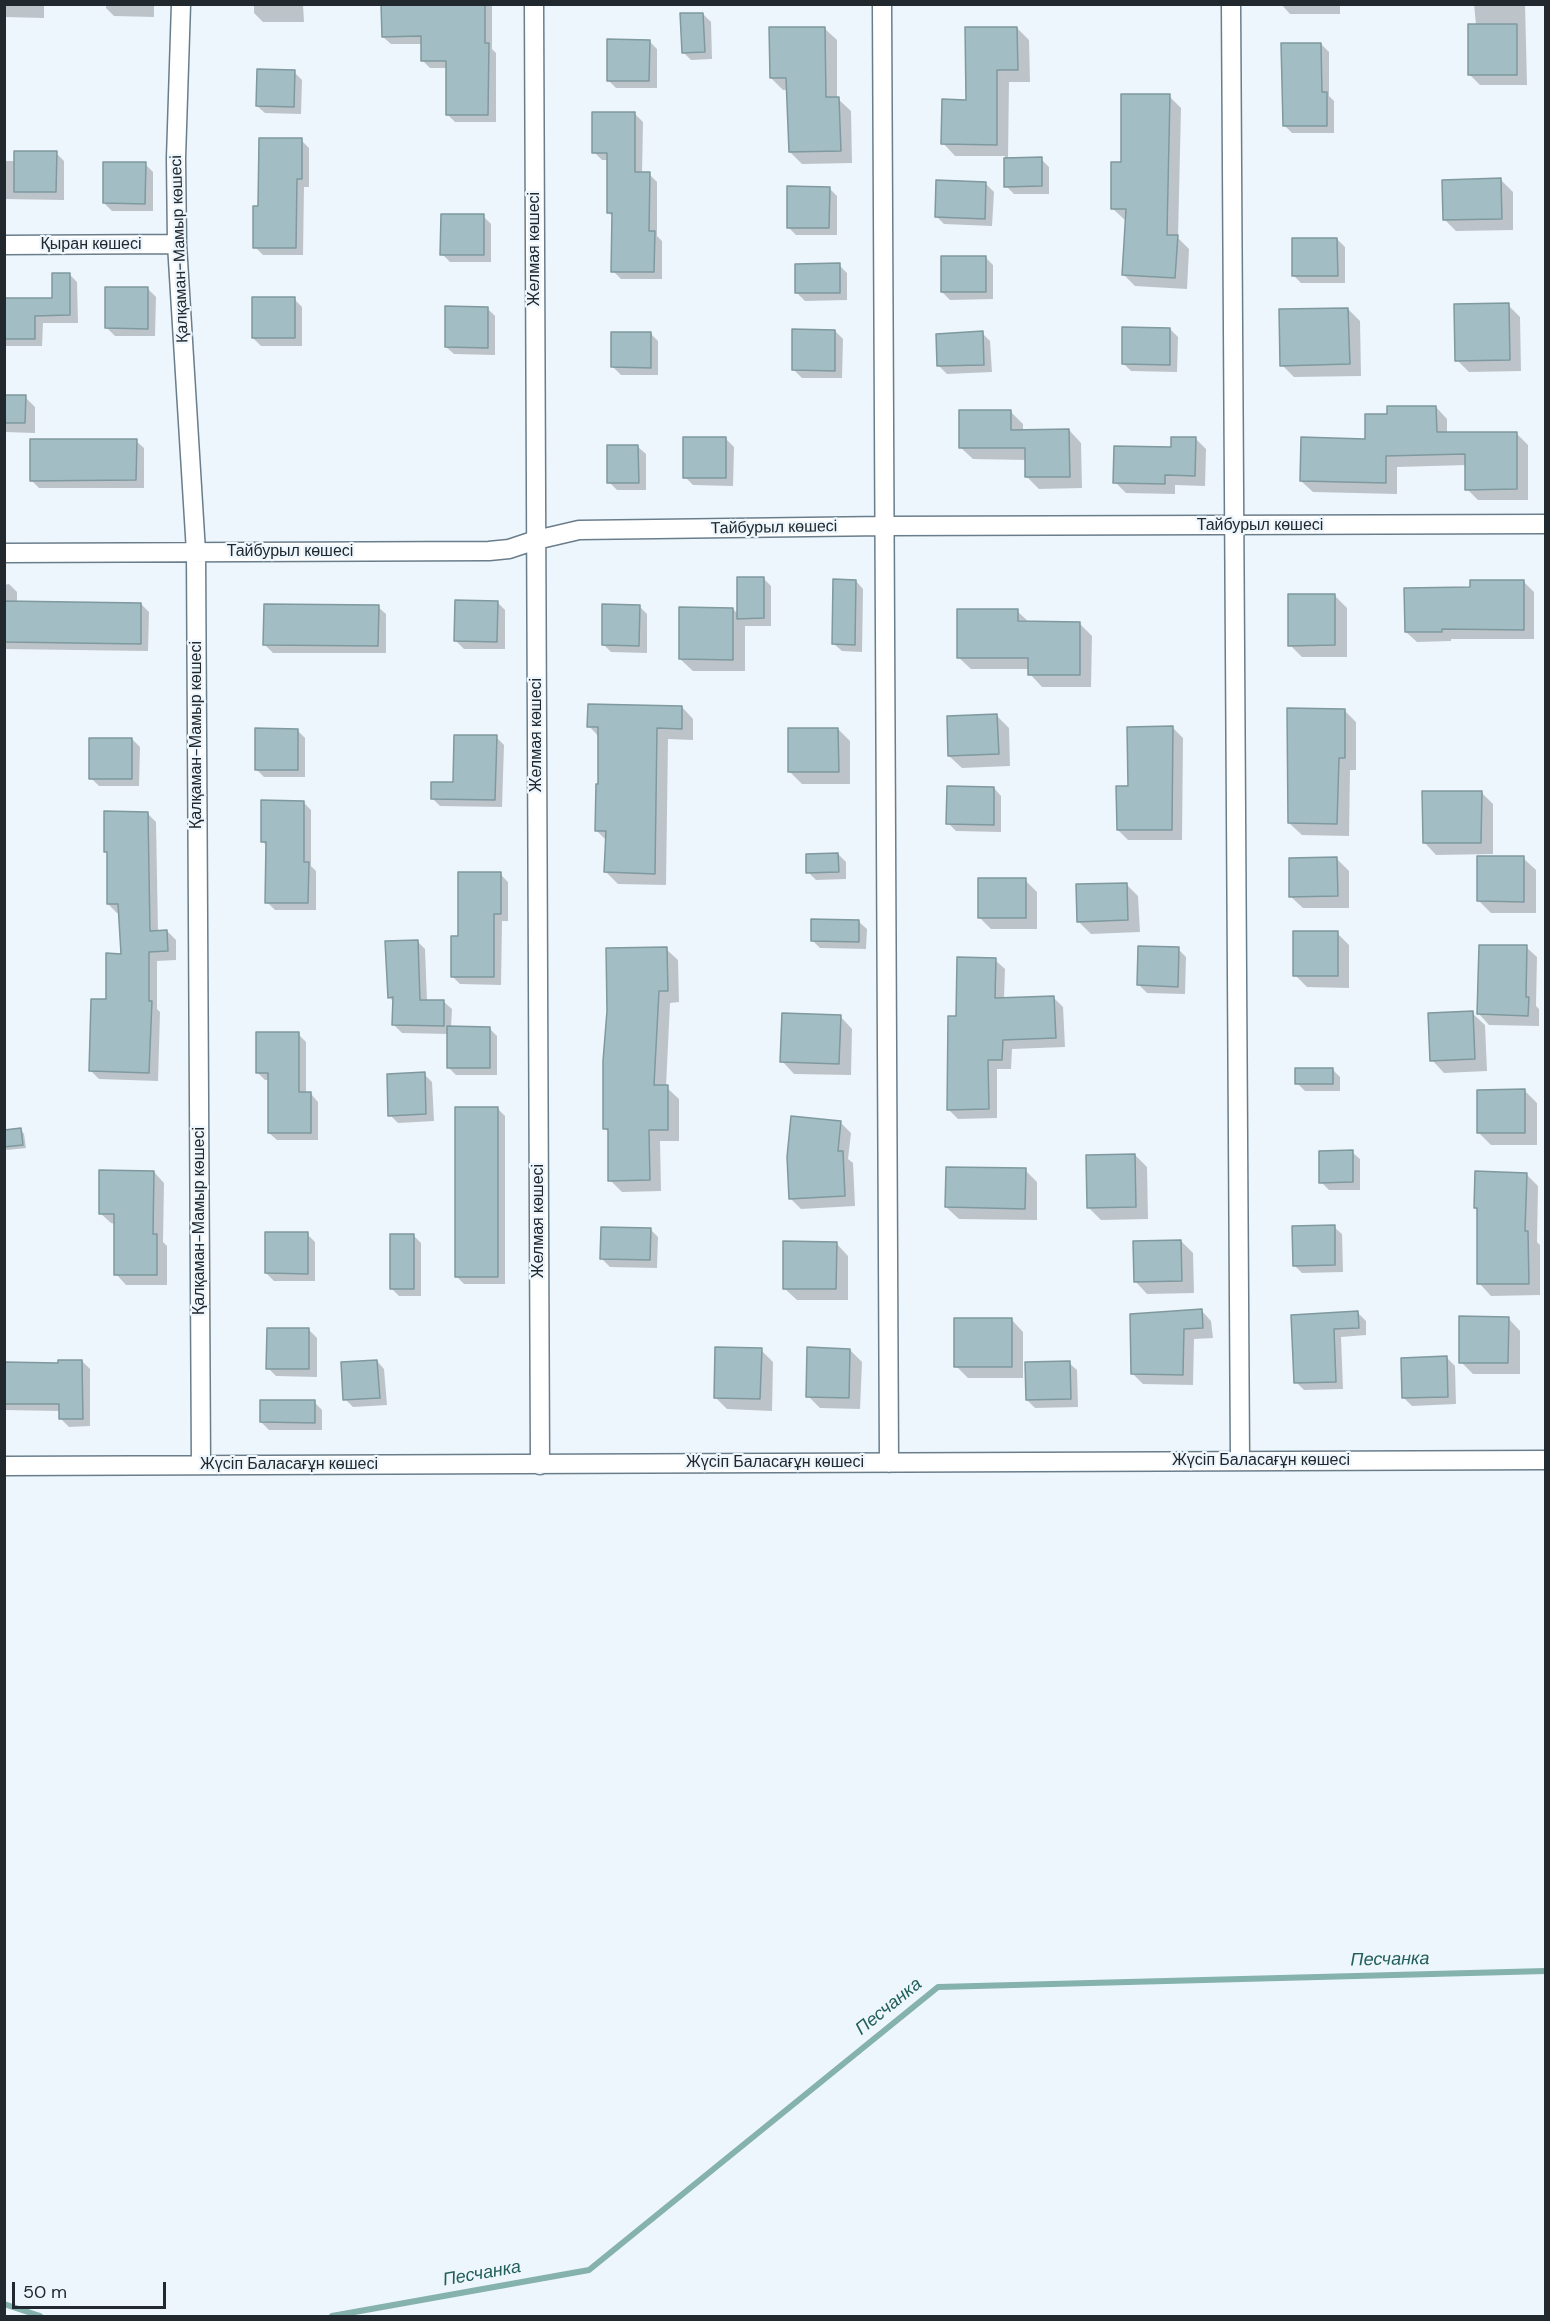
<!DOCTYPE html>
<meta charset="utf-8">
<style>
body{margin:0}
#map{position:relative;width:1550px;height:2321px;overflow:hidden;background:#edf6fc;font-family:"DM Sans",sans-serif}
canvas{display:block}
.frame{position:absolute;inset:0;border:6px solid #21292e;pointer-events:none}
.scale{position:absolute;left:12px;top:2282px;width:154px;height:27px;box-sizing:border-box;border:3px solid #21292e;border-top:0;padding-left:8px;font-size:18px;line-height:21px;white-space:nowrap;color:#21292e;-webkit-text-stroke:4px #edf6fc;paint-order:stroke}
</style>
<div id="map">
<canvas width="1550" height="2321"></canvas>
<div class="frame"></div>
<div class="scale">50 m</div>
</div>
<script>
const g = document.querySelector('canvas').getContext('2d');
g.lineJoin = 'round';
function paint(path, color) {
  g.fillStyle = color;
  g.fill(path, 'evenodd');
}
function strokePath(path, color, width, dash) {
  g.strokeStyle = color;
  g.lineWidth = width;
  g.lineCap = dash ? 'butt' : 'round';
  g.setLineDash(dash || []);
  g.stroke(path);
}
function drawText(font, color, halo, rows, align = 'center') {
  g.font = font + ' "DM Sans",sans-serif';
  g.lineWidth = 4.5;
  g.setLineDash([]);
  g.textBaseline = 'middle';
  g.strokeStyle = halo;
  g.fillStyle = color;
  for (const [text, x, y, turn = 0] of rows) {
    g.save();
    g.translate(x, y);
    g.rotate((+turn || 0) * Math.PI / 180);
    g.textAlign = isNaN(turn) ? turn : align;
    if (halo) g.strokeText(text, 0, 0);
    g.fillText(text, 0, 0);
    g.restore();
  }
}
paint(new Path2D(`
 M4,4H44V18L4,17Z
 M106,4H154V17L114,16L106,8Z
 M254,4H303L304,22H263L254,13Z
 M382,4H492V49L496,53V122H455L447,114V68H430L422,60V44H391L383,37Z
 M1281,4H1340V14H1290Z
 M1474,4H1525L1527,85H1480L1469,74L1476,25Z
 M703,14L711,22L712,59L691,60L683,52Z
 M824,28L837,40V98L851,111L852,163L802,164L790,152L788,90H783L771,78Z
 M1017,28L1029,40L1030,82H1009L1008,159H1041L1049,167V194H1014L1006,186L1005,156H955L943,143L968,101Z
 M649,41L657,49V88H616L608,80Z
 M1321,44L1329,52V96L1334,101V133H1292L1284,125Z
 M294,72L302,80L301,114L265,113L257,106Z
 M1169,96L1181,108L1178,238L1189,249L1187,289L1135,286L1123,274L1126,221L1112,208L1123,163Z
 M635,114L643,122L642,174H649L657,182V236L662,241V279H621L613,271V217L608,212V160H602L594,152Z
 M301,140L309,148V187H304L303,255H263L255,247L259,208Z
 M56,153L64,161V200L4,199V161H15Z
 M145,164L153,172V211H112L104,203Z
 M1501,180L1513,192V230L1456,231L1444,219Z
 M986,184L994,192L992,226L944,224L936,216Z
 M829,188L837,196V235H796L788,227Z
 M483,216L491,224V262H450L442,254Z
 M1337,239L1345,247V283H1301L1293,275Z
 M985,257L993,265V299L950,300L942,292Z
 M839,265L847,273V300L805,301L797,293Z
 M69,274L77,282L78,323H43L42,346H4V299H53Z
 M148,289L156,297L155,336H115L107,328Z
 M294,299L302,307V346H261L253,338Z
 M1508,305L1520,317L1521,371L1469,372L1457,360Z
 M487,308L495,316V355L454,354L446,347Z
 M1348,309L1360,321L1361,376L1294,377L1282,365Z
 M1170,329L1178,337L1177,372L1131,371L1123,363Z
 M835,331L843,339L842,378H802L794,370Z
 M650,333L658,341V375H621L613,367Z
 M982,333L990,341L992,372L947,374L939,366Z
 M4,396L25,397L35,407V433L4,432Z
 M1436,407L1447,419V434L1516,433L1528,445V500H1478L1467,489V465L1397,467V494L1313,492L1301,481L1366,441L1389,416Z
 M1011,412L1023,424V431L1069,430L1081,443L1082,488L1039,489L1027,477L1026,460L973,459L960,447Z
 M1195,438L1206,449L1205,486L1175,485V494L1126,493L1115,482L1173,449Z
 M726,439L734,447L733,486L693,485L685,477Z
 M136,441L144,448V488H39L31,480Z
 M638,447L646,454V490H617L609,482Z
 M4,464L5,465V505H4Z
 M763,578L771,586V626H745V671H693L680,659L733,609L739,615Z
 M856,581L863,589L862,652L842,651L834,644Z
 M1524,582L1534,592V639H1451V641L1417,642L1406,632L1471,589Z
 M9,584L17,592V603L141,604L149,612L148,651L4,649V585Z
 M1335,596L1347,608V657H1302L1290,645Z
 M497,602L505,610V649H464L456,641Z
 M639,606L647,614V653L611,652L603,644Z
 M378,607L386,614V653H273L265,645Z
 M1017,611L1030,623L1080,624L1092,636L1091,687H1042L1030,674V669H971L958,657Z
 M682,707L693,719V740L668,739L666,885L618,884L606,872L607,841L596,830L599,786V737L589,726Z
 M1344,710L1356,722V770H1350L1349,836L1302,835L1289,823Z
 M997,716L1009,728L1010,766L962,768L949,756Z
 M1173,728L1183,738L1182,840H1128L1118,830L1129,787Z
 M838,729L850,741V784H802L790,772Z
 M297,730L305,738V777H264L256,769Z
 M496,737L504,745L502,807L440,806L432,798L455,784Z
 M132,739L140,747L139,786H99L91,778Z
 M994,788L1001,796V832L956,831L948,823Z
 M1481,792L1493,804V854L1436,855L1424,842Z
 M303,802L311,810V866L316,871V910H275L267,902V846L262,841Z
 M147,813L156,822L158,932L167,931L176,940V960L157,961V1009L160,1012L158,1081L99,1079L90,1070L107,1001L122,955L120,913H117L108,904L109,855L106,852Z
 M838,854L846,862V879L816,880L808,872Z
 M1523,858L1536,870V913H1491L1479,901Z
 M1337,859L1349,871V908H1303L1290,896Z
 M500,874L508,882V921H502L501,985L460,984L452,976L459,937Z
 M1025,880L1037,892V929H991L979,917Z
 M1126,884L1138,896L1140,932L1091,934L1078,921Z
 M859,922L867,929L866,949L820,948L812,940Z
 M1337,933L1349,945V988L1307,987L1295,975Z
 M417,941L425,949L427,1001L444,1002L452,1009L451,1028H489L497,1036V1075H456L448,1067L449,1034L402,1033L394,1025V1002L389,997Z
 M1526,947L1537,957L1536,1006L1539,1009V1026L1489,1025L1479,1014Z
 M666,949L678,960L679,1002L670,1003L666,1087L679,1099V1141H660L661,1191L622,1192L610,1180L609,1133L605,1128Z
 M1178,949L1186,957L1185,994L1147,993L1139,985Z
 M995,960L1005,969L1004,999L1054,998L1063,1007L1065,1047L1012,1049L1011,1069H997V1118L958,1119L948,1109L957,1018Z
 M1472,1013L1485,1025L1487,1071L1444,1073L1432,1060Z
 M840,1016L852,1029L851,1075L794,1074L782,1061Z
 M298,1034L306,1042V1094H311L318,1102V1140H277L269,1133L270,1080H265L257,1072Z
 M1332,1069L1340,1077V1091H1305L1297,1083Z
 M424,1074L432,1082L434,1121L398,1123L390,1115Z
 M1525,1091L1537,1103V1145H1491L1479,1133Z
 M497,1108L505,1116V1284H464L456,1276Z
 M840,1122L851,1133L848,1159L853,1163L855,1206L801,1209L790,1198Z
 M21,1130L24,1134L26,1148L7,1150L4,1147V1132Z
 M1352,1152L1360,1159V1190H1329L1321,1182Z
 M1135,1155L1147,1167L1148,1219L1101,1220L1088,1207Z
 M1025,1170L1037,1182V1220L959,1219L946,1207Z
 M154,1172L164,1183L163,1242L167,1246V1285H126L116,1274V1224L111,1223L100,1213Z
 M1526,1174L1538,1186L1537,1242L1540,1245V1295L1491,1296L1479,1283L1478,1211L1475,1208Z
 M1334,1227L1342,1234L1343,1272L1302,1273L1294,1265Z
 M650,1229L658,1237L657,1268L610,1267L602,1259Z
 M307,1234L315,1242V1281H274L266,1273Z
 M413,1235L421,1243V1296H399L391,1288Z
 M1181,1241L1193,1253L1194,1293L1147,1294L1135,1281Z
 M836,1243L848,1256V1300H797L784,1288Z
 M1201,1310L1211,1321L1213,1338L1194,1339L1193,1385L1143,1384L1132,1373Z
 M1358,1313L1366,1321V1335L1341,1337L1343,1389L1304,1390L1296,1382L1292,1316Z
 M1508,1318L1520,1331V1374H1473L1461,1362Z
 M1011,1319L1023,1332V1378H968L956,1366Z
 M309,1330L317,1338V1377L276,1376L268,1368Z
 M761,1350L773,1362L772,1411L727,1409L715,1397Z
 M850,1350L862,1362L860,1409L820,1408L808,1396Z
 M1447,1358L1455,1366L1456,1404L1412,1406L1404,1398Z
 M82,1361L90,1369V1426L69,1427L61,1419V1411L4,1410V1364H60Z
 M377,1361L384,1369L387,1405L353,1407L345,1399Z
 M1069,1363L1077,1370L1078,1407L1035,1408L1027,1400Z
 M314,1402L322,1410V1430H269L261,1422Z`), '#0003');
strokePath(new Path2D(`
 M4,2304L40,2316
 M332,2316L589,2270L938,1987L1546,1971`), '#85b2ac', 6);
const building = new Path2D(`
 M381,4H485V43H489L488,115H446V61H421V36L382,37Z
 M680,13H703L705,52L682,53Z
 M1468,24H1517V75H1468Z
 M769,27H825L826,97H839L841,151L789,152L786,78H770Z
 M965,27H1017L1018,70H997V145L941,144L942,99L966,100Z
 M607,39L650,40L649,81H607Z
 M1281,43H1321L1322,92H1327V126H1283Z
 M257,69L295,70L294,107L256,106Z
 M1121,94H1170L1167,235H1178L1175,278L1122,275L1126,209H1111V162H1121Z
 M592,112H635V172H650L649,231H655L654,272H611L612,213H607V153H592Z
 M259,138H302V179H297L296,248H253V206H258Z
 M14,151H57L56,192H14Z
 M1042,157V186L1004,187V158Z
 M103,162H146L145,204L103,203Z
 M1501,178L1502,219L1443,220L1442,180Z
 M936,180L986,182L985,219L935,217Z
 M787,186L830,187L829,228H787Z
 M441,214H484V255H440Z
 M1292,238H1337L1338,276H1292Z
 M941,256H986V292H941Z
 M840,263V293H795V264Z
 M52,273H70V315L35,316V339H4V298H52Z
 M105,287H148V329L105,328Z
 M252,297H295V338H252Z
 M1509,303L1510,360L1455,361L1454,304Z
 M445,306L488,307V348L445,347Z
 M1348,308L1350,364L1280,366L1279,309Z
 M1122,327L1170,328V365L1122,364Z
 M792,329L835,330V371L792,370Z
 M983,331L984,365L937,366L936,334Z
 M611,332H651V368L611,367Z
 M4,395H26L25,423H4Z
 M1387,406H1436L1437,432H1517V489L1465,490V454L1386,456V483L1300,481L1301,437L1365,439V414H1387Z
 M959,410H1011V430L1069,429L1070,477H1025V448H959Z
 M683,437H726V478H683Z
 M1171,437H1196L1195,476L1165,475V484L1113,483L1114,446L1171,447Z
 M30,439H137L136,480L30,481Z
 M607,445H638L639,483H607Z
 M737,577H764V618L737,619Z
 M833,579L856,580L855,645L832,644Z
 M1470,580H1524V630L1442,629V632H1405L1404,588L1470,587Z
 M1288,594H1335V645L1288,646Z
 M455,600L498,601L497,642L454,641Z
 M4,601L141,603V644L4,642Z
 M264,604L379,605L378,646L263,645Z
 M602,604L640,605L639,646L602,645Z
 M679,607L733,608V660L679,659Z
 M957,609H1018V621L1080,622V675H1028V658H957Z
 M588,704L682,706V729L657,728L655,874L604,872L606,831H595L596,784H598V727H587Z
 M1287,708L1345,709V758H1339L1337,824L1288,823Z
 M997,714L999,754L948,756L947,716Z
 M1173,726L1172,830H1117L1116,786H1128L1127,727Z
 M255,728L298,729V770H255Z
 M788,728H838L839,772H788Z
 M454,735H497L495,800L431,799V782H453Z
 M89,738H132V779H89Z
 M947,786L994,787V825L946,824Z
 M1422,791H1482L1481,843H1423Z
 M261,800L304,801V862H309L308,903H265L266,842H261Z
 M104,811L148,812L150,931L167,930L168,951L149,952V1001H152L149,1073L89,1071L91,999H106V953L121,954L118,904H107V852H104Z
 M838,853L839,872L806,873V854Z
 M1477,856H1524V902L1477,901Z
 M1337,857L1338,896L1289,897V858Z
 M458,872H501V914H494V977H451V936H458Z
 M978,878H1026V918H978Z
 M1127,883L1128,920L1077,922L1076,884Z
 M811,919L859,920V942L811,941Z
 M1293,931H1338V976H1293Z
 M418,940L420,1000H444V1026L392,1025L393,997L388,998L385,941Z
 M1479,945H1527L1526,997H1529L1528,1016L1477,1014Z
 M1138,946L1179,947L1178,987L1137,985Z
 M667,947L668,991H659L654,1085H668V1130H649L650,1180L608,1181V1129H603V1061L607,1011L606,948Z
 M957,957L996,958L995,998L1054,996L1056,1038L1003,1040L1002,1060H988L989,1109L947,1110L948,1016H956Z
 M1473,1011L1475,1059L1430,1061L1428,1013Z
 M782,1013L841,1015L839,1064L780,1062Z
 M447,1026L490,1027V1068H447Z
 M256,1032H299V1092H311V1133H268V1073H256Z
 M1295,1068H1333V1084H1295Z
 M425,1072L426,1114L388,1116L387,1074Z
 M1525,1089V1133H1477V1090Z
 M455,1107H498V1277H455Z
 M791,1116L841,1121L838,1151H843L845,1196L789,1199L787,1157Z
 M21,1128L23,1145L4,1147V1130Z
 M1353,1150V1182L1319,1183V1151Z
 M1135,1154L1136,1207L1087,1208L1086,1155Z
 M946,1167L1026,1168L1025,1209L945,1207Z
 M99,1170L154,1171L153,1234H157V1275H114V1214H99Z
 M1475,1171L1527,1173L1525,1231H1528L1529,1284H1477V1208H1474Z
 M1335,1225V1265L1293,1266L1292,1226Z
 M601,1227L651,1228L650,1260L600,1259Z
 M265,1232H308V1274L265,1273Z
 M390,1234H414V1289H390Z
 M1181,1240L1182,1281L1134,1282L1133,1241Z
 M783,1241L837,1242L836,1289H783Z
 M1202,1309L1203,1328L1184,1329L1183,1375L1131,1374L1130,1314Z
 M1358,1311L1359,1328L1334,1329L1336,1382L1294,1383L1291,1315Z
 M1459,1316L1509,1317L1508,1363H1459Z
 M954,1318H1012V1367H954Z
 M267,1328H309V1369H266Z
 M715,1347L762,1348L760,1399L714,1398Z
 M807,1347L850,1349L849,1398L806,1397Z
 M1447,1356L1448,1397L1402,1398L1401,1358Z
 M58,1360H82L83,1419H59V1404H4V1362L58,1363Z
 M377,1360L380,1398L343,1400L341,1362Z
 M1070,1361L1071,1399L1026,1400L1025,1362Z
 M260,1400H315V1423L260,1422Z`);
paint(building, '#a2bdc3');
strokePath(building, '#7f999f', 1.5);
const street = new Path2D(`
 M181,4L176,158L177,244L196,552L201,1465
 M534,4L540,1465
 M882,4L889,1463
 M1231,4L1240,1460
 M4,245L177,244
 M4,553L489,551L509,549L536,540L579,530L884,526L1546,524
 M4,1466L1546,1460`);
strokePath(street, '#6a7d8b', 21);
strokePath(street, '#fff', 18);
drawText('16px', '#21292e', '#edf6fc', [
 ["Қыран көшесі",91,245],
 ["Қалқаман-Мамыр көшесі",180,249,-92],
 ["Желмая көшесі",535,249,-90],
 ["Тайбурыл көшесі",1260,526],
 ["Тайбурыл көшесі",774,528,-1],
 ["Тайбурыл көшесі",290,552],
 ["Қалқаман-Мамыр көшесі",197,735,-90],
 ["Желмая көшесі",537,735,-90],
 ["Қалқаман-Мамыр көшесі",200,1221,-90],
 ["Желмая көшесі",539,1221,-90],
 ["Жүсіп Баласағұн көшесі",1261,1461],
 ["Жүсіп Баласағұн көшесі",775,1463],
 ["Жүсіп Баласағұн көшесі",289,1465]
]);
drawText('italic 18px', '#225f5a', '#edf6fc', [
 ["Песчанка",1390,1960,-1],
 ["Песчанка",889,2007,-39],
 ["Песчанка",482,2274,-10]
]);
</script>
